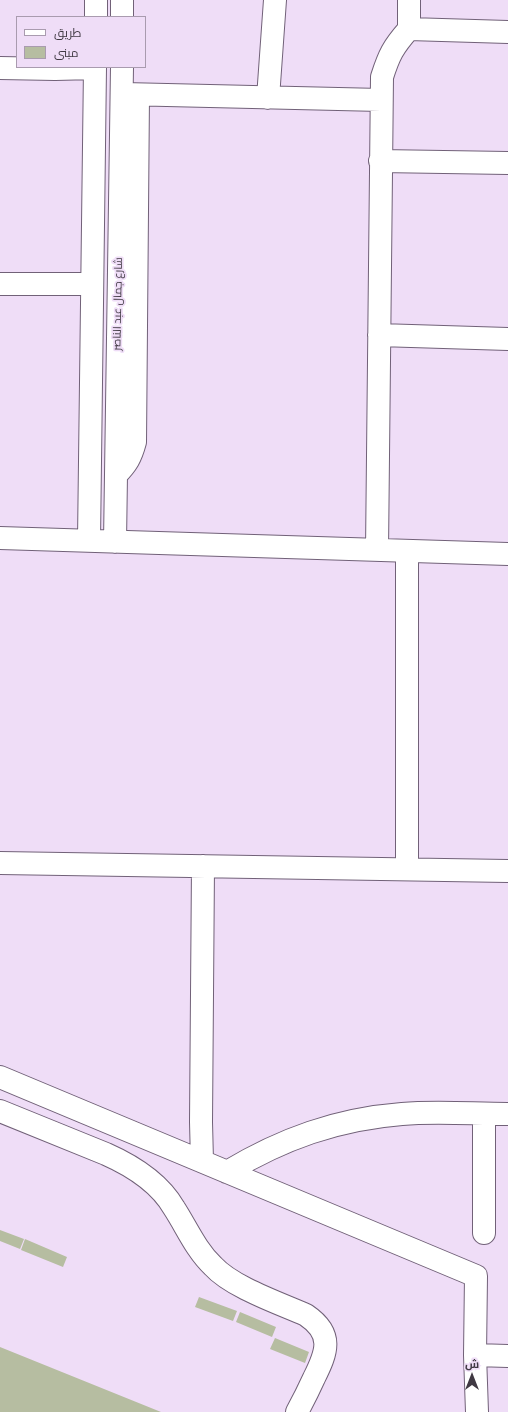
<!DOCTYPE html>
<meta charset="utf-8">
<style>
body{margin:0}
#map{position:relative;width:508px;height:1412px;overflow:hidden;background:#efddf7;font-family:"IBM Plex Sans",Cairo,sans-serif}
canvas{display:block}
.legend{position:absolute;left:16px;top:16px;width:130px;height:52px;box-sizing:border-box;background:#efddf7;border:1px solid #a99baf;margin:0;padding:5px 7px;list-style:none;font-size:12px;color:#403943}
.legend li{display:flex;align-items:center;gap:8px;height:20px}
.legend b{width:20px;border:1px solid #a99baf}
.north{position:absolute;left:452px;top:1356px;width:40px;height:40px;-webkit-text-stroke:3px #efddf7;paint-order:stroke;rotate:0deg;font-size:11px;font-weight:700;line-height:16px;text-align:center;color:#403943}
.north::after{content:'';display:block;margin:auto;width:14px;height:18px;background:#403943;clip-path:polygon(50% 0,100% 100%,50% 72%,0 100%)}
</style>
<div id="map">
<canvas width="508" height="1412"></canvas>
<ul class="legend">
<li><b style="height:5px;background:#fff"></b>طريق</li>
<li><b style="height:11px;background:#b6bda1"></b>مبنى</li>
</ul>
<div class="north">ش</div>
</div>
<script>
const g = document.querySelector('canvas').getContext('2d');
g.lineJoin = 'round';
function paint(path, color) {
  g.fillStyle = color;
  g.fill(path, 'evenodd');
}
function strokePath(path, color, width, dash) {
  g.strokeStyle = color;
  g.lineWidth = width;
  g.lineCap = dash ? 'butt' : 'round';
  g.setLineDash(dash || []);
  g.stroke(path);
}
function drawText(font, color, halo, rows, align = 'center') {
  g.font = font + ' "IBM Plex Sans",Cairo,sans-serif';
  g.lineWidth = 3.5;
  g.setLineDash([]);
  g.textBaseline = 'middle';
  g.strokeStyle = halo;
  g.fillStyle = color;
  for (const [text, x, y, turn = 0] of rows) {
    g.save();
    g.translate(x, y);
    g.rotate((+turn || 0) * Math.PI / 180);
    g.textAlign = isNaN(turn) ? turn : align;
    if (halo) g.strokeText(text, 0, 0);
    g.fillText(text, 0, 0);
    g.restore();
  }
}
paint(new Path2D(`
 M0,1230L24,1239L20,1249L0,1241Z
 M25,1239L67,1257L63,1267L21,1250Z
 M199,1297L237,1311L233,1321L195,1307Z
 M240,1312L276,1327L272,1337L236,1322Z
 M275,1338L309,1352L305,1363L270,1349Z
 M0,1347L161,1412H0Z`), '#b6bda1');
const minor = new Path2D(`
 M96,17V0
 M122,17V0
 M409,29V0
 M0,68L55,69L95,68
 M124,94L381,100
 M268,98L275,0
 M380,161L508,163
 M0,284H92
 M379,335L508,339
 M116,475C127,464 131,457 135,442L138,95
 M0,538L508,554
 M89,540L95,67
 M115,542L122,67
 M377,550L382,77C389,55 393,47 409,29L508,32
 M407,551V869
 M0,863L508,871
 M0,1077L476,1276L475,1355L477,1412
 M0,1111L106,1154C133,1166 159,1182 174,1208C187,1228 196,1250 213,1266C232,1287 279,1303 306,1315C334,1334 327,1352 314,1378C309,1389 303,1401 297,1412
 M202,1161L201,1122L203,866
 M227,1172C282,1139 337,1119 402,1114C437,1111 473,1114 508,1114
 M484,1233V1114
 M475,1355L508,1356`);
strokePath(minor, '#716178', 24);
strokePath(minor, '#fff', 22);
drawText('11px', '#403943', '#efddf7', [
 ["شارع جمال عبد الناصر",118,304,-89]
]);
</script>
